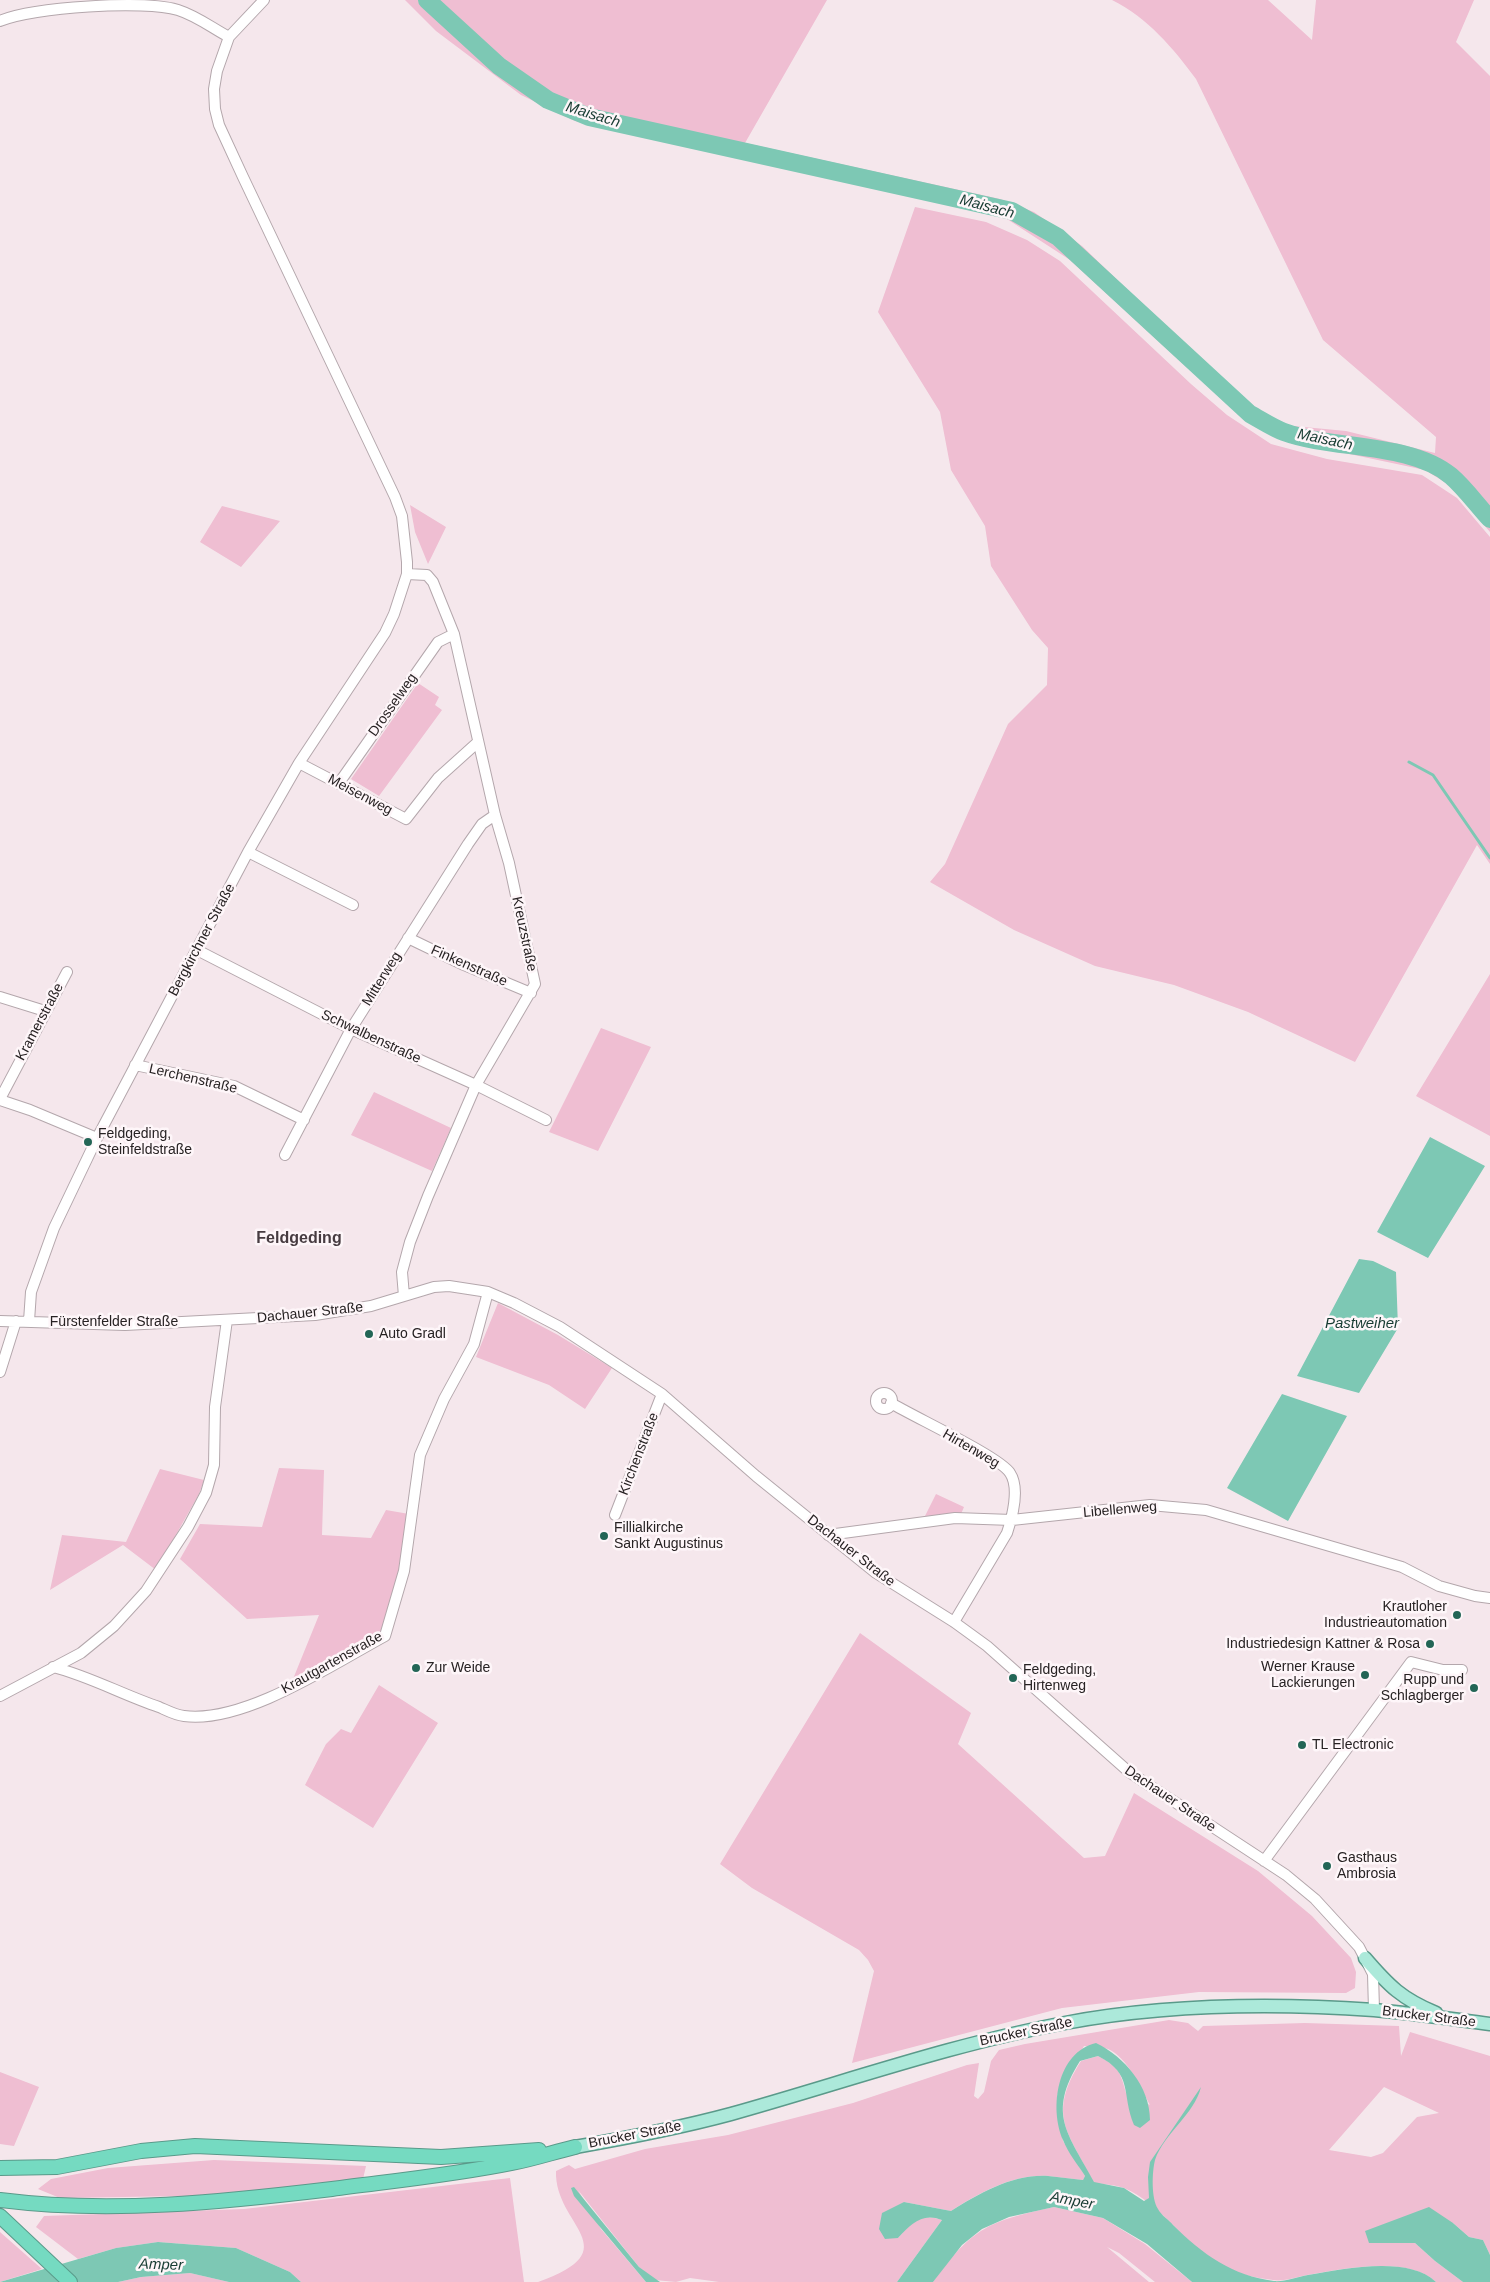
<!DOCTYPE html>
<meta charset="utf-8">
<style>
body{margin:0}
canvas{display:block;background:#f5e7ec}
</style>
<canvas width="1490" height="2282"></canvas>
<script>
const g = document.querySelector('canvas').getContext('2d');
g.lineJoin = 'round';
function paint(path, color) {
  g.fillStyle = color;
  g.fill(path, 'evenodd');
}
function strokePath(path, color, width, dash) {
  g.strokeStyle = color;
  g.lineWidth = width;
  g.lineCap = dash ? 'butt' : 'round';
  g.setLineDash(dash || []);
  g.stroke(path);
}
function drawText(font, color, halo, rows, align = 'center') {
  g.font = font + ' Arial,sans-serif';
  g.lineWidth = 5;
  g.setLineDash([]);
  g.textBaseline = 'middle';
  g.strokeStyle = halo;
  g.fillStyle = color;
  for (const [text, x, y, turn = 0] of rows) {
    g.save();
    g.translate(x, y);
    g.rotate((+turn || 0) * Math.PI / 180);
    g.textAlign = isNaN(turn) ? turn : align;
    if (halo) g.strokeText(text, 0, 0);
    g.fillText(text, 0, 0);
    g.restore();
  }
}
paint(new Path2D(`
 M405,0H827L745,143L1000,199L1034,212L1082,246L1246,404L1283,425L1346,431L1435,453L1436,437L1323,340L1196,79C1173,48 1148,18 1112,0H1268L1312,40L1316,0H1474L1456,42L1490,76V532L1451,486L1425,470L1302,444L1253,423L1192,372L1070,260L1007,219L735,155L575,121L521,95L436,31Z
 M915,207L986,222L1027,240L1060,261L1191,384L1227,415L1271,444L1327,459L1422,475L1457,498L1490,537V864L1477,845L1355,1062L1248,1012L1174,985L1095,966L1014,930L930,882L945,864L1008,724L1047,685L1048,648L1032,630L991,566L985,526L951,470L940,412L878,312Z
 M410,505L446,527L428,564L415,532Z
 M222,506L280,521L241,567L200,542Z
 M418,683L439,697L435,705L442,710L379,796L351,779Z
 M1490,974V1136L1416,1096Z
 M601,1028L651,1047L598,1151L549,1132Z
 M374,1092L451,1128L432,1171L351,1135Z
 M498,1303L558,1335L612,1368L585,1409L549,1385L476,1357Z
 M279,1468L324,1470L322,1535L371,1538L386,1510L409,1514L403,1573L385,1635L293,1679L319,1615L247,1619L180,1559L200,1524L262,1527Z
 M160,1469L204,1480L199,1494L156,1570L123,1545L50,1590L62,1535L126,1542Z
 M936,1494L964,1507L961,1514L925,1516Z
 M860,1633L971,1713L958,1744L1084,1858L1105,1856L1134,1793L1258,1871L1312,1916L1351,1958L1356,1972L1355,1988L1346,1993L1199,1992L1062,2008L852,2063L874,1971L868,1960L859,1950L752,1888L720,1864Z
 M379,1685L438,1723L373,1828L305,1785L326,1744L341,1729L351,1733Z
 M1169,2020L1188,2023L1198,2031L1203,2026L1305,2023L1399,2026L1401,2056L1410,2032L1490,2056V2255L1483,2240L1469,2237L1453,2223L1369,2243H1415L1435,2261L1463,2282H1436C1407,2255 1342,2269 1307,2275C1297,2277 1283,2282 1273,2280C1255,2278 1234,2273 1219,2264C1183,2244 1162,2204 1124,2188C1115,2185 1103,2184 1094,2183C1069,2133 1046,2116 1081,2061L1098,2056C1119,2067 1120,2071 1126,2093L1150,2105C1141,2088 1127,2057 1108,2049C1101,2047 1091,2047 1084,2046L1057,2095L1063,2141L1085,2176L1083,2180C1071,2179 1059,2177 1048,2176C1013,2174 979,2193 951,2211L904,2202L898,2238C912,2223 920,2212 942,2220L897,2282H719L690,2278L676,2282L655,2280L639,2267L578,2190L601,2229L646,2282H538C631,2249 554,2226 556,2171L569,2165L575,2169L645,2149L728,2135L853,2103L967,2065L979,2063L974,2096L978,2099L984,2092L991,2061L999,2050L1025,2044ZM1384,2087L1439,2113L1417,2117L1383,2153L1371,2157L1329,2150Z
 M0,2072L39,2087L14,2146L0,2144Z
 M214,2160L366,2166L363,2179L315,2186L187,2196L60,2198L38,2189L51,2179L108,2168Z
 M510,2178L524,2282H301L290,2272L236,2248L158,2242L116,2248L78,2259L36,2227L44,2216L244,2209Z
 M1054,2207L1103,2218L1145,2244L1192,2282H1155L1119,2253L1107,2247L1149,2282H933C973,2227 989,2221 1054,2207Z
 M0,2232L42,2269L0,2282Z
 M190,2273L229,2282H118L141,2277Z`), '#efbed2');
paint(new Path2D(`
 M1430,1137L1485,1166L1428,1258L1377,1232Z
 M1359,1259L1373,1261L1396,1272L1398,1328L1359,1393L1297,1376Z
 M1282,1394L1347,1416L1288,1521L1227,1488Z
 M1096,2043C1125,2057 1150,2087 1150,2120L1140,2128L1134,2125C1121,2094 1134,2074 1098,2056L1080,2061C1046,2115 1069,2134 1094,2182L1124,2188L1144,2201L1149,2198L1148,2177L1150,2162L1201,2087C1194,2115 1165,2132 1155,2160C1152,2172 1151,2198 1158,2209C1161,2215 1169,2220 1173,2225C1202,2254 1233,2276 1274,2281C1284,2282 1297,2277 1308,2275C1343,2269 1408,2255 1436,2282H1192L1147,2244L1103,2218L1054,2207L1009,2217L982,2229L962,2245L933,2282H897L942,2220C922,2212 911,2224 898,2238L885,2239L879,2229L882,2213L904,2202L951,2211C980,2193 1013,2174 1048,2176C1060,2177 1071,2179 1083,2180L1085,2176C1078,2165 1068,2153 1063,2140C1049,2108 1057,2052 1096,2043Z
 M574,2187L639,2267L660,2282H646L574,2196L571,2188Z
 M1429,2207L1453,2223L1469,2237L1483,2240L1490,2255V2282H1463L1435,2261L1415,2243H1369L1365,2231Z
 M158,2242L236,2248L290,2272L301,2282H229L190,2273L141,2277L118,2282H0L116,2248Z`), '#7dc8b4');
strokePath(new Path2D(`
 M1409,762L1433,775L1490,858`), '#7dc8b4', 3);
strokePath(new Path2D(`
 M427,0L499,66L548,100L589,117L1012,211L1058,237L1250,414C1261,420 1273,428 1284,432C1333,450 1410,442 1451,476C1465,488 1477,505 1490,519`), '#7dc8b4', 18);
const minor = new Path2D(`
 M0,21C32,7 145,0 178,10C197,16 212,28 229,37
 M299,763L406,819L438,778L478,742
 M339,783L438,642L454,634
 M248,852L353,905
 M408,938L464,965L531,993
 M197,950L351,1029L476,1085L546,1120
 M0,997L45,1011
 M135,1065L234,1086L304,1120
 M0,1099L67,972
 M0,1100L30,1110L97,1138
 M285,1155L351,1029L468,844L482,824L495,815
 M404,1296L402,1272L410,1242L428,1196L476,1085L535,984L509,863L495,815L454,634L433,582L427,575L407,574
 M0,1321L125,1325L315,1315L371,1306L434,1287L449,1286L488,1292L514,1303L560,1327L662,1394L756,1476L876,1573L954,1622L987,1646L1129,1772L1286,1875L1315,1899L1359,1947L1373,1974L1374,2010
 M29,1321L31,1292L54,1228L97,1138L248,852L299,763L385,633L394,614L407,574V562L402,516L395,497L243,177L219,125L215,109L214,89L217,71L229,37L264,0
 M0,1372L16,1321
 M876 1401a8 8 0 1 1 16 0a8 8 0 1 1-16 0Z
 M891,1403C914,1417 1000,1457 1010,1473C1020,1488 1012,1518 1007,1533L954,1622
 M615,1515L662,1394
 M828,1535L955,1518L1012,1520L1150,1505L1206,1510L1402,1567L1439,1586L1475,1596L1490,1598
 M53,1667C89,1676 123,1695 159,1707C166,1710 175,1715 184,1716C244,1724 333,1664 385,1636L404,1571L420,1455L444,1399L474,1344L488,1292
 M0,1696L81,1653L114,1626L146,1591L188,1527L206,1493L214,1465L215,1407L227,1320
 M1264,1861L1411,1662L1443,1670H1462`);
const major = new Path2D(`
 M1365,1958C1389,1986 1402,1999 1436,2013
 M575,2147C627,2138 679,2128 731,2114C842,2083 952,2044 1065,2023C1166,2004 1272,2003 1374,2010C1412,2013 1451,2019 1490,2024`);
const highway = new Path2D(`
 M0,2168L57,2167L141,2151L195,2146L441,2157L539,2150
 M0,2200C110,2214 223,2202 332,2189C392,2181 453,2175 512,2163C533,2159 554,2152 575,2147
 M0,2216L70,2282`);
strokePath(minor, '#b4a7ac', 12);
strokePath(major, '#5a9a8a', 15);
strokePath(highway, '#5a9a8a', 16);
strokePath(minor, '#fff', 10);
strokePath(major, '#ace9da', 12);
strokePath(highway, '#75dac1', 14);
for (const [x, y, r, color] of [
 [88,1142,5,"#236656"],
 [369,1334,5,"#236656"],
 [604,1536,5,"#236656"],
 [1457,1615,5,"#236656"],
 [1430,1644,5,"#236656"],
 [416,1668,5,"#236656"],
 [1365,1675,5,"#236656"],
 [1013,1678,5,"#236656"],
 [1474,1688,5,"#236656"],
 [1302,1745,5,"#236656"],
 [1327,1866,5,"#236656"]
]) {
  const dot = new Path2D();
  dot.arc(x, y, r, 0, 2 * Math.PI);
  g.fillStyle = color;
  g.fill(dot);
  strokePath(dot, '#fef6f9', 2);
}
drawText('14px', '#272223', '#fef6f9', [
 ["Drosselweg",393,705,-55],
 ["Meisenweg",360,795,28],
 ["Kreuzstraße",524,934,78],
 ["Bergkirchner Straße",202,940,-62],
 ["Finkenstraße",469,966,24],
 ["Mitterweg",382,979,-58],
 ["Kramerstraße",40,1022,-62],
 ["Schwalbenstraße",371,1037,25],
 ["Lerchenstraße",193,1079,13],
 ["Dachauer Straße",310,1313,-6],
 ["Fürstenfelder Straße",114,1322],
 ["Hirtenweg",971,1449,30],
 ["Kirchenstraße",639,1454,-69],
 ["Libellenweg",1120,1510,-5],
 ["Dachauer Straße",851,1551,38],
 ["Krautgartenstraße",332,1663,-29],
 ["Dachauer Straße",1170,1799,34],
 ["Brucker Straße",1429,2017,7],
 ["Brucker Straße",1026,2032,-12],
 ["Brucker Straße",635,2135,-11]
]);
drawText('14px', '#272223', '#fef6f9', [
 ["Feldgeding,",98,1134],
 ["Steinfeldstraße",98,1150],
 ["Auto Gradl",379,1334],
 ["Fillialkirche",614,1528],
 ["Sankt Augustinus",614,1544],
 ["Krautloher",1447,1607,"right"],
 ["Industrieautomation",1447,1623,"right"],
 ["Industriedesign Kattner & Rosa",1420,1644,"right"],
 ["Werner Krause",1355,1667,"right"],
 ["Lackierungen",1355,1683,"right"],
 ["Zur Weide",426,1668],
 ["Feldgeding,",1023,1670],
 ["Hirtenweg",1023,1686],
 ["Rupp und",1464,1680,"right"],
 ["Schlagberger",1464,1696,"right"],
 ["TL Electronic",1312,1745],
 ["Gasthaus",1337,1858],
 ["Ambrosia",1337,1874]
], 'left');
drawText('italic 15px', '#173b32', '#fef6f9', [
 ["Maisach",593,115,17],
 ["Maisach",987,207,15],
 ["Maisach",1325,440,12],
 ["Pastweiher",1362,1324],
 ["Amper",1072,2201,11],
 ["Amper",161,2265,2]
]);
drawText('bold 16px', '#473c41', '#fef6f9', [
 ["Feldgeding",299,1239]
]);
</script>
